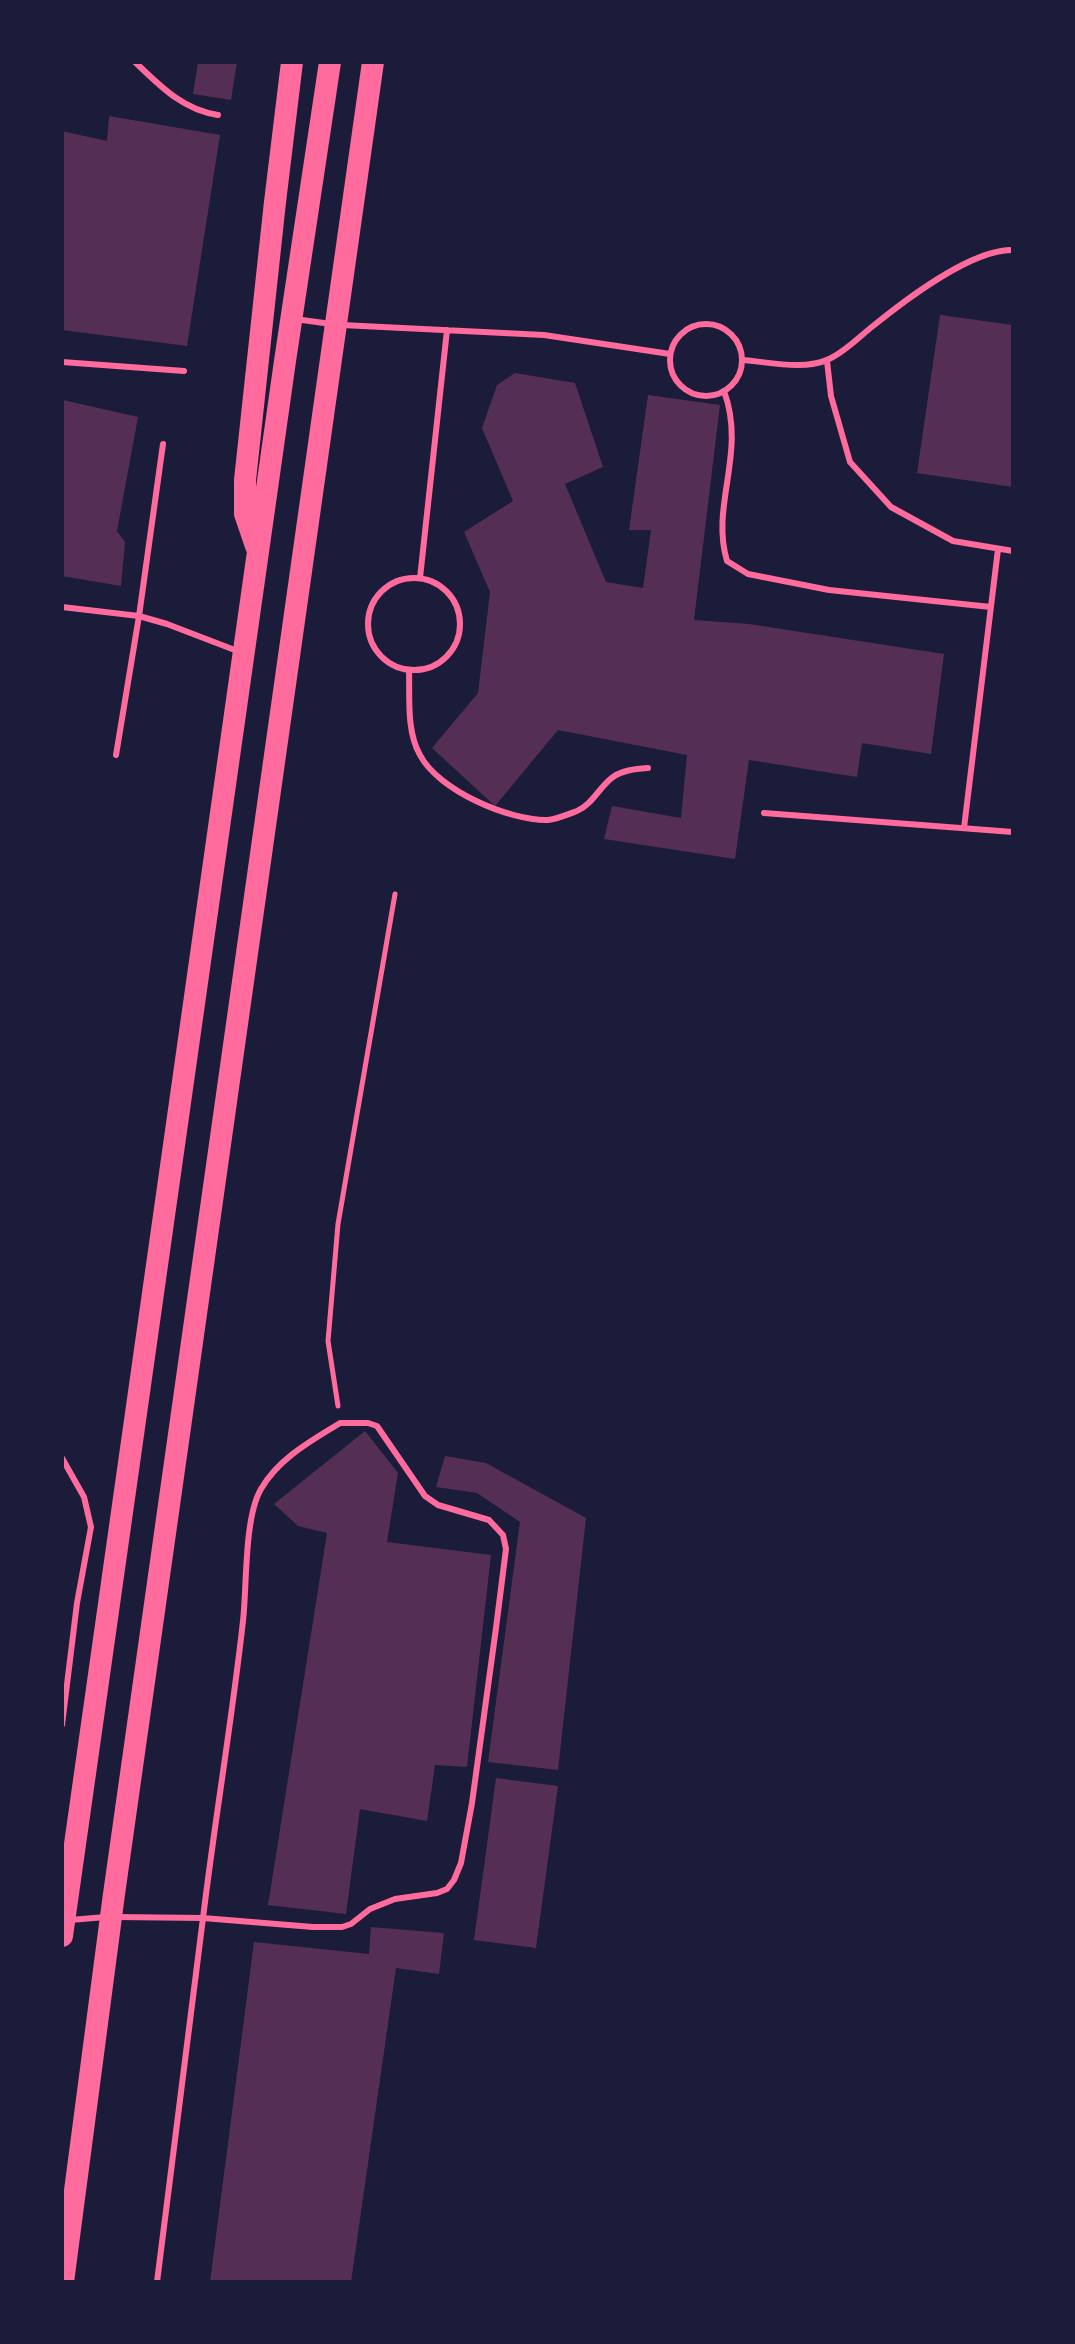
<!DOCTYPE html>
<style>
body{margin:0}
#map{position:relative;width:1075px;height:2344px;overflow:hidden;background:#1b1b3a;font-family:Poppins,sans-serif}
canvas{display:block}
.frame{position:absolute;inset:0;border:64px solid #1b1b3a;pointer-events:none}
</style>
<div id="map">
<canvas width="1075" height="2344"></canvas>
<div class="frame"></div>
</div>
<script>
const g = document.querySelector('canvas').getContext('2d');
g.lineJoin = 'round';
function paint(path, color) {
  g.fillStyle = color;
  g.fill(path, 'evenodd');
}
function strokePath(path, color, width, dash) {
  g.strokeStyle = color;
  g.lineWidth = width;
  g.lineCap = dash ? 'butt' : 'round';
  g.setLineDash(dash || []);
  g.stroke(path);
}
paint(new Path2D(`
 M198,62H237L231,100L193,94Z
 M109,116L220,135L187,346L62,330V131L107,141Z
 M940,315L1013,325V487L917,473Z
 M515,373L575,383L603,467L565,484L606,582L643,588L651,530H629L648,395L720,405L694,620L749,624L944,654L931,754L862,743L857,777L749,760L735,859L604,839L612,806L681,818L687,755L558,730L495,806L432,748L478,693L490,592L464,532L513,501L482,428L497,385Z
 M63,400L138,417L117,531L125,542L121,586L62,576Z
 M365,1431L398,1473L387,1542L491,1555L467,1767L435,1765L427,1821L360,1809L346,1914L268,1905L327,1533L298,1526L274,1504Z
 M445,1456L486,1463L586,1518L558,1770L488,1762L520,1522L477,1493L436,1487Z
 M496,1778L558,1786L536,1948L474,1940Z
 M371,1927L444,1933L439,1974L396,1968L351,2282H210L254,1942L369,1954Z`), '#542f53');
strokePath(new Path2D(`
 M338,1406L328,1341L338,1224L395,894`), '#ff6b9d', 5);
strokePath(new Path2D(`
 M135,62C160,86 183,110 218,115
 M295,319L331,324
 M670 360a36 36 0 1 1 72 0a36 36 0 1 1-72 0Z
 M342,325L544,335L670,354
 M743,360C769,362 804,371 829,359C845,352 859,337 873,326C905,300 972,249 1013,250
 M827,361L831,396L850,462L891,507L953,541L1013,551
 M62,362L184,371
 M724,391C747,453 710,505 727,561L748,574L829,590L991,607
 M420,578L447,330
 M368 624a46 46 0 1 1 92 0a46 46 0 1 1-92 0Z
 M62,607L139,616L167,624L240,652
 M409,670C410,697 406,730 420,755C438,790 509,821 548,820C557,819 569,814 577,811C592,805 600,786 613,777C623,770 636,769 648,768
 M116,755L139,616L163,444
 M764,813L1013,832
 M964,828L998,549
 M340,1423H368L377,1426L425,1496L438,1505L489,1520L503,1535L506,1549L496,1628L472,1803L461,1863L454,1880L447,1889L437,1893L395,1899L370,1909L351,1924L342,1927H313L203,1918C215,1819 232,1720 243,1621C247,1586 244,1518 261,1489C279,1458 311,1441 340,1423Z
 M62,1458L84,1497L91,1527L77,1603L62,1725
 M117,1917L203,1918L157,2282
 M70,1920L106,1917`), '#ff6b9d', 6);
strokePath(new Path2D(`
 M256,546L245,514V480L275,202L292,62
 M62,1936L285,361L330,62
 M63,2282L114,1894L373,62`), '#ff6b9d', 22);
</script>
